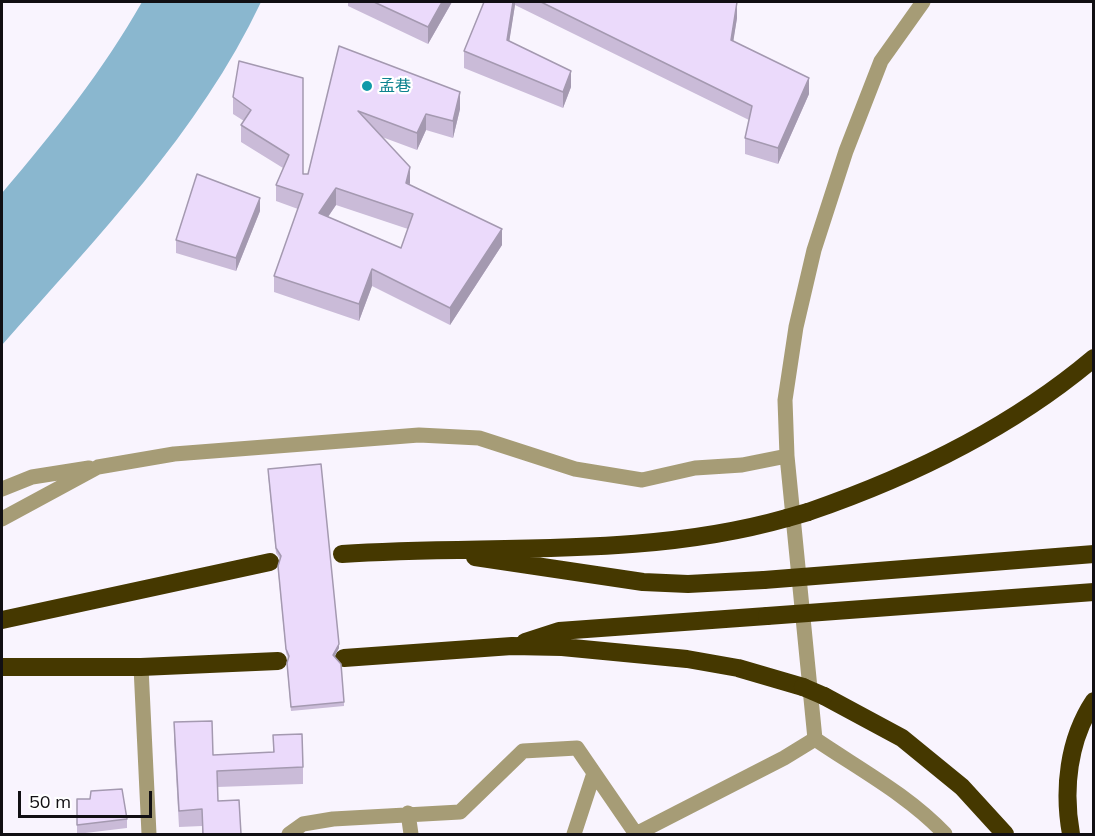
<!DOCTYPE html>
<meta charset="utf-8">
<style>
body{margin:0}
#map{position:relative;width:1095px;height:836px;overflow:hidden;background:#f9f4fe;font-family:Mulish,sans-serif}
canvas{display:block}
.frame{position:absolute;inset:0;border:3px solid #110f13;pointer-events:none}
.scale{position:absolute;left:18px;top:791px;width:134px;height:27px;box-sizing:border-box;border:3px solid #110f13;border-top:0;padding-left:8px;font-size:18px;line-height:21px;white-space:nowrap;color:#110f13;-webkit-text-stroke:4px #fff;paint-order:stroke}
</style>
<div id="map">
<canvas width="1095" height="836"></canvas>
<div class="frame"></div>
<div class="scale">50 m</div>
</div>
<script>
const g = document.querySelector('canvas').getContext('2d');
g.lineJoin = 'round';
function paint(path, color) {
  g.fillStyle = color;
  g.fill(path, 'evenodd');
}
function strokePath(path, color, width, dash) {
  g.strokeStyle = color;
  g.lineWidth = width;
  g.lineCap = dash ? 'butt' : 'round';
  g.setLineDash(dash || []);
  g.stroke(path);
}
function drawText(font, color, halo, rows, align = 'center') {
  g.font = font + ' Mulish,"Noto Sans SC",sans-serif';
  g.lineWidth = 4.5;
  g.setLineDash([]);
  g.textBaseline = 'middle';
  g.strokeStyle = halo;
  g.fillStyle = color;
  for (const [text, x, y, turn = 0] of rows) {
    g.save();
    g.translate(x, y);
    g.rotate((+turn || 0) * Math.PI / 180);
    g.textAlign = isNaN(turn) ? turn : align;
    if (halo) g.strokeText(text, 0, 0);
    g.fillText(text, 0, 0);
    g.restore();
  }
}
paint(new Path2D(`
 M142,2H261C199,133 96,238 2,345V193C53,133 103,71 142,2Z`), '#8ab7cf');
strokePath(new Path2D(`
 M2,489L32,477L89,468
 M2,519L98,467L174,454L419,435L479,438L575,469L642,480L695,468L742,465L787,456
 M141,667L149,834
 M815,739L787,456L785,400L796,327L814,250L846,151L881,61L923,2
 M408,813L411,834
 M289,834L303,824L333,819L460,812L523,751L577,748L636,834
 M574,834L594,773
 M636,834L784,758L815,739C859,769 908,795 945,834`), '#a69c76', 15);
strokePath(new Path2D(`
 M808,512C910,477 1011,428 1094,358
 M342,554C490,544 643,559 787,518
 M475,557L643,582L688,584L764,580
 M2,620L270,562
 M525,642L559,631L767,616
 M344,658L512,646L562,647L687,659L738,668L803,687
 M2,667H141L278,661
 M824,696L902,738L962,787L1005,834
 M1071,834C1063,790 1068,740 1094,701`), '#453800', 18);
strokePath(new Path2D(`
 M787,518L808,512
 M764,580L1094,554
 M767,616L1094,592
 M803,687L824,696`), '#453800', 18);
paint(new Path2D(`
 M348,2H452L428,44L348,6Z
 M484,2H737V18L733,41L809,94L778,164L745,154V138L749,120L515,5L509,41L571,87L563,108L464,68V51Z
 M339,46L460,109L453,138L426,130L417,150L382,137L410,185L502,245L450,325L372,286L359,321L274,292V276L298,209L276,201V185L283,168L241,142V125L244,121L233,114V97L239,61L303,174H308ZM336,205L408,229L401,248L328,217Z
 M260,211L236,271L176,253V240Z
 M268,474L339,648L334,657L344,702V706L291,711L287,667L288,658L286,653L278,570L280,559L276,553Z
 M174,722L213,755L273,753V735L303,767V784L217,787L218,801L241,834H202V826L179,827L174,739Z
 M77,799L127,819V828L77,834Z`), '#cabbd8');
paint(new Path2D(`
 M442,2H452L428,44V27Z
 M513,2H515V5L507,56V40Z
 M737,2V18L731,56V40Z
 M571,71V87L563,108V92Z
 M809,78V94L778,164V148Z
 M460,92V109L453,138V121Z
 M426,114V130L417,150V133Z
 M410,167V184L406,183Z
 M336,188V205L319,230V213Z
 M260,198V211L236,271V258Z
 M502,229V245L450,325V308Z
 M372,269V286L359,321V304Z
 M339,644V648L333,659V655Z`), '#a499b0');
const building = new Path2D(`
 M374,2H442L428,27Z
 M484,2H513L507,40L571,71L563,92L464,51Z
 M541,2H737L731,40L809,78L778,148L745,138L752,106Z
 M339,46L460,92L453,121L426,114L417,133L358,111L410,167L406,183L502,229L450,308L372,269L359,304L274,276L303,194L276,185L289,155L241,125L251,110L233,97L239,61L303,78V174H308ZM336,188L413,214L401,248L319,213Z
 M197,174L260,198L236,258L176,240Z
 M321,464L339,644L333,655L341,664L344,702L291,707L287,663L289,656L286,649L278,566L281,556L276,548L268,469Z
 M212,721L213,755L274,752L273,735L302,734L303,767L217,771L218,801L239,800L241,834H203L202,809L179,811L174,722Z
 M122,789L127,819L77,825V799H90L91,791Z`);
paint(building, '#ebdafb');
strokePath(building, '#a499b0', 1.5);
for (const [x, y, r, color] of [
 [367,86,6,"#0f9aa8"]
]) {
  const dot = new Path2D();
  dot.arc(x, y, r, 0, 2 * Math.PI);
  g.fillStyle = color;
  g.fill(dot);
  strokePath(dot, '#fff', 2);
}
drawText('16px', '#0d838f', '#fff', [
 ["孟巷",379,86]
], 'left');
</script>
